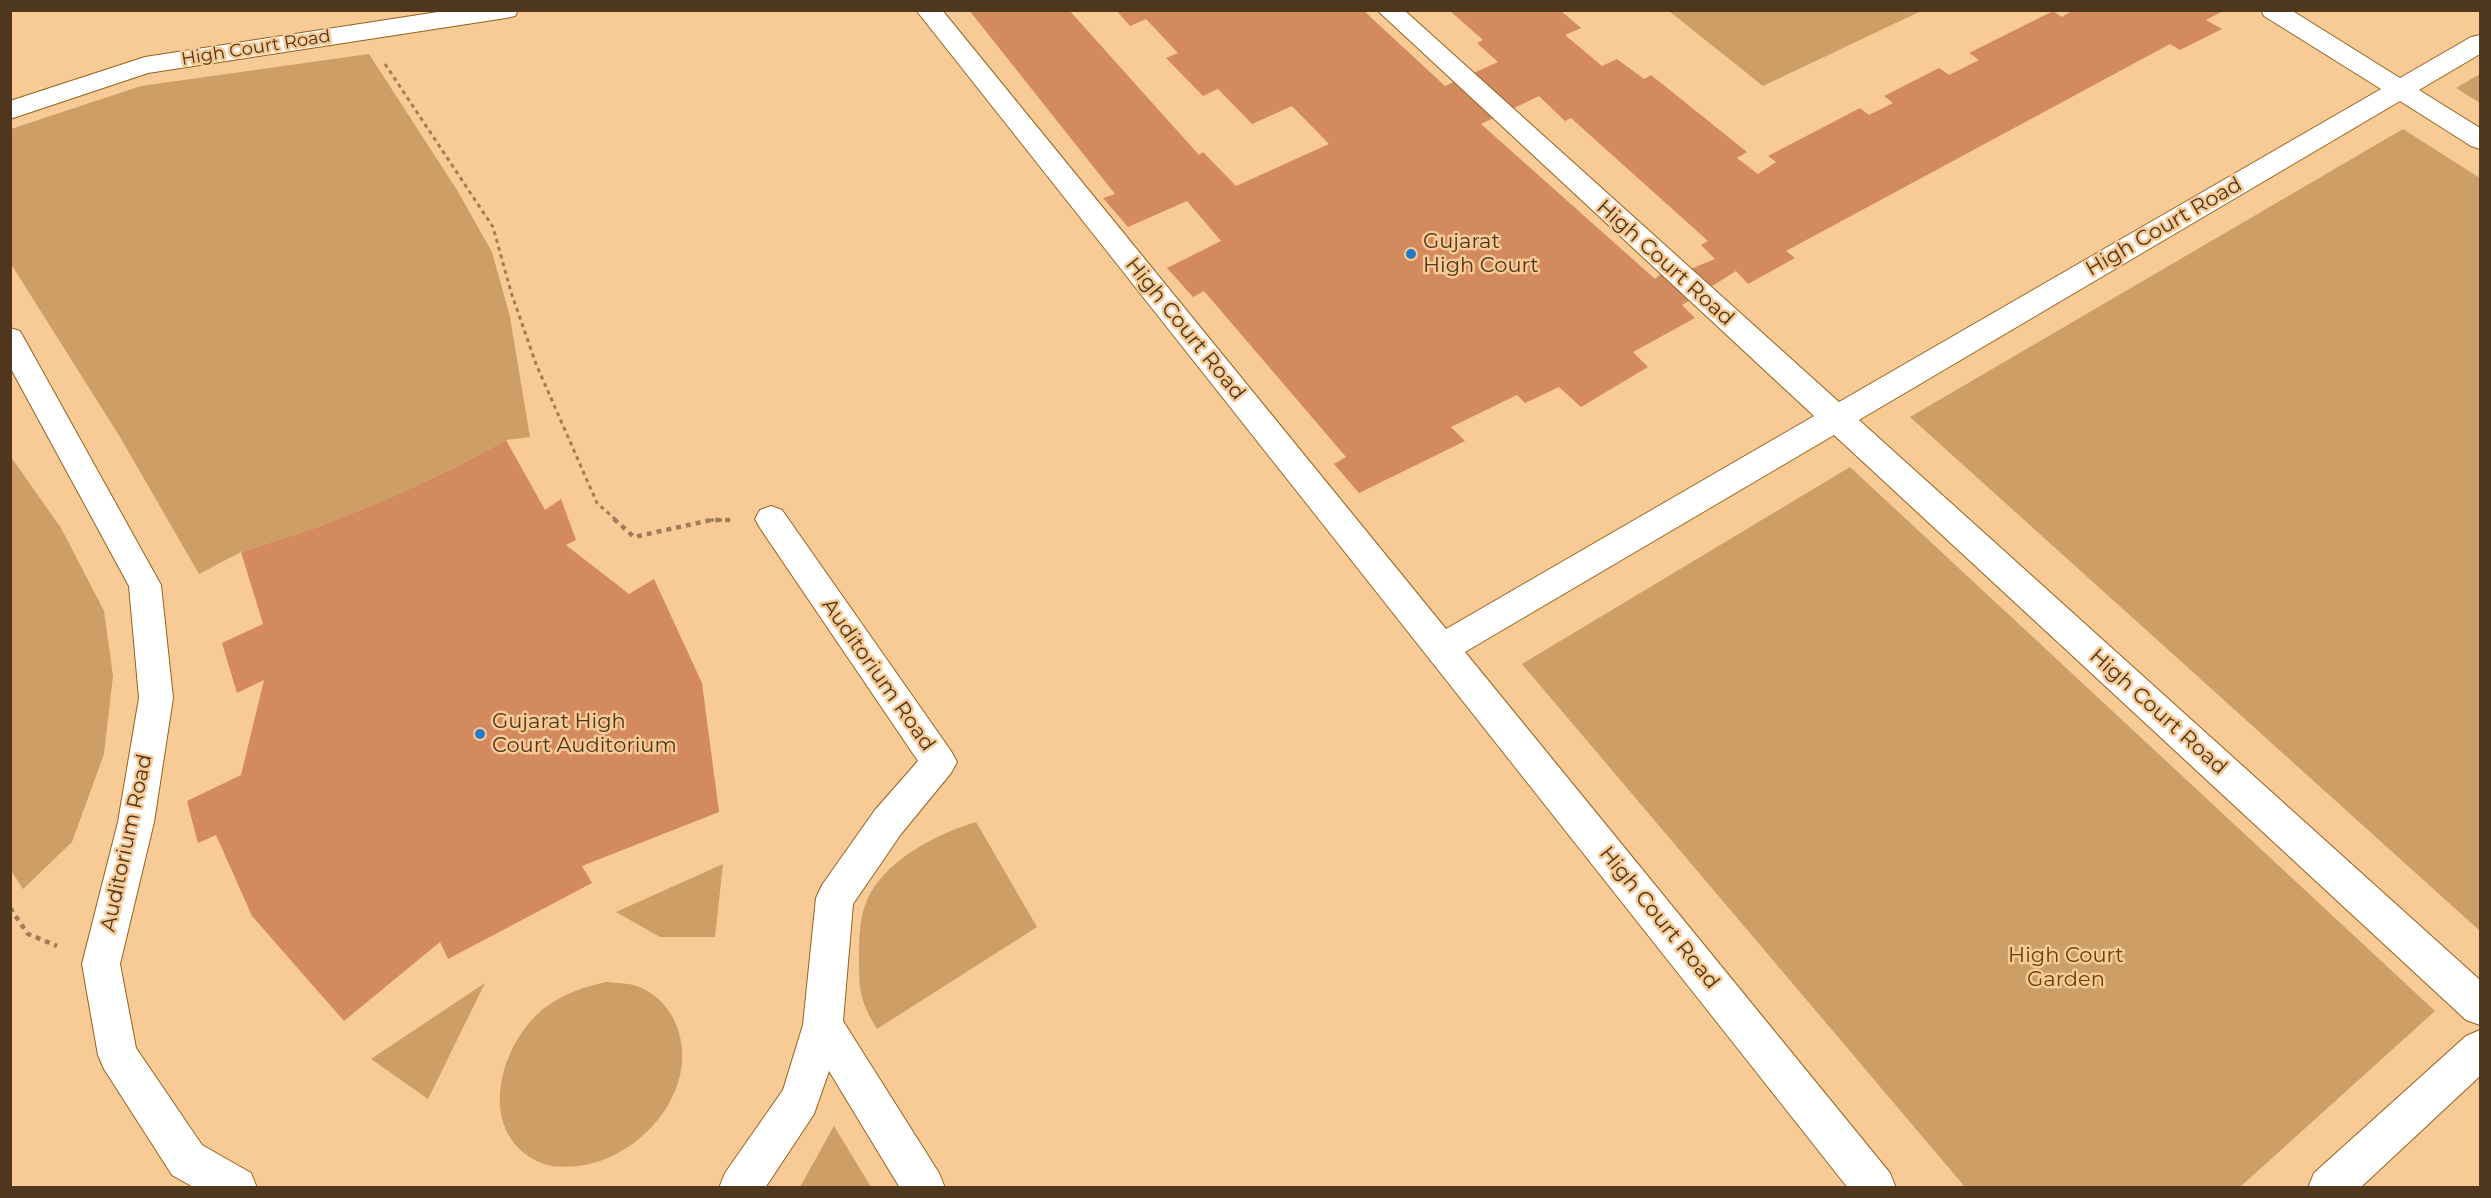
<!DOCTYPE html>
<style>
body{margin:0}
#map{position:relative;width:2491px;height:1198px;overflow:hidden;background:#f7ca96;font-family:Montserrat,sans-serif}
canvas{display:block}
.frame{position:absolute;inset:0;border:12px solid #4e371c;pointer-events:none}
</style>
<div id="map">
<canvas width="2491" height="1198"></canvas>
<div class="frame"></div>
</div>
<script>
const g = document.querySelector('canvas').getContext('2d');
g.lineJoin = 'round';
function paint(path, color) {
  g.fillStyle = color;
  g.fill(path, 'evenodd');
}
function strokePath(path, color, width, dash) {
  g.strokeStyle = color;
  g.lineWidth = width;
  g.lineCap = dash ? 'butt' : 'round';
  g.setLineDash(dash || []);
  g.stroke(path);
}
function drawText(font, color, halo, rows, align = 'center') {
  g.font = font + ' Montserrat,sans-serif';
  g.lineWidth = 5;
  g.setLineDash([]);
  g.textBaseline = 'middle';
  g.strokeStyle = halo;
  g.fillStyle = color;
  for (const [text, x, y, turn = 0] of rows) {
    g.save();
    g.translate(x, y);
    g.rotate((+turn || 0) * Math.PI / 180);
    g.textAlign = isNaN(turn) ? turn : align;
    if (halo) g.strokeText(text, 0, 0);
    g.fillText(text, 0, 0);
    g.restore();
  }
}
paint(new Path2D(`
 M1669,11H1921L1763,86Z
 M369,54L457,190L492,252L510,317L530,437L506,440L456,467L385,500L315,528L241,552L199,574L120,437L11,264V129L141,86Z
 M2480,74V103L2456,88Z
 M2403,129L2480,178V931L1910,417Z
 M11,457L61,528L104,611L113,676L104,754L72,842L23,889L10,869Z
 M1850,467L2435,1011L2240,1187H1965L1522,664Z
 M976,822L1037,927L877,1029C859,999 859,990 859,955C859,934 860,911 871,892C892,857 939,833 976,822Z
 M723,864L715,937H660L616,912Z
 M606,982C616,983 628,983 637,986C657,994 670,1008 677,1027C700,1088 644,1154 585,1165C573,1167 556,1168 544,1164C473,1137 498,1042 547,1006C566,993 584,987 606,982Z
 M485,983L428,1099L371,1059Z
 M834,1126L871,1187H800Z`), '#cd9f67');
paint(new Path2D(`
 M969,10H1069L1199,155L1203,152L1236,186L1329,144L1292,106L1252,124L1218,89L1203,96L1166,58L1178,53L1146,19L1130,26L1116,10H1363L1445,86L1498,62L1477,43L1483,40L1449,10H1560L1581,28L1565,35L1602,66L1617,59L1644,79L1651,75L1747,152L1737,158L1758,174L1776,162L1768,156L1860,108L1869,115L1893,103L1884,96L1939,68L1949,75L1979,60L1969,53L2053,11L2062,17L2073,10H2225L2206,20L2222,29L2180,50L2170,44L1786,251L1795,258L1748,284L1736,271L1682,305L1695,318L1633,352L1648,367L1581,407L1559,387L1525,403L1517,395L1451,427L1465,441L1359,493L1334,464L1346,457L1204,291L1193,297L1167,268L1221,241L1187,201L1128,227L1103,198L1115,194ZM1539,96L1565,121L1571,118L1708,241L1701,245L1715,259L1693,268L1678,266L1664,271L1655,279L1481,124Z
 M506,440L545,510L561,499L576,540L566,545L629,594L654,579L702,683L719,812L582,866L592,883L448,959L440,942L344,1021L252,916L216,835L198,843L187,801L241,775L264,680L237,693L222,643L263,624L241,552L315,528L385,500L456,467Z`), '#d48a5f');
const minor = new Path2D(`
 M451,10H518L515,16L506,18L148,73L10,119V101L145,57Z
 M916,10H942L1446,629L1814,416L1377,10H1404L1839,402L2381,89L2264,16L2261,10H2291L2400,78L2471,37L2480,35V54L2419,90L2480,128V149L2471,146L2400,101L1859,420L2480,980V1025L2466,1020L1834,435L1465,652L1890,1173L1896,1188H1848Z
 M10,328L20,331L161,585L173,698L154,822L120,964L136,1048L202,1145L251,1173L257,1188H195L172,1175L104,1069L98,1055L82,964L118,822L139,698L129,586L10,367Z
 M771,506L782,510L951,751L957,762L951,773L901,834L853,904L843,1021L939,1173L945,1188H900L829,1071L814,1114L765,1188H719L725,1173L783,1090L803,1025L816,898L822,885L875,810L918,761L760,528L755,519L760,510Z
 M2480,1030V1076L2360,1188H2308L2314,1173L2466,1036Z`);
strokePath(minor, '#95631b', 2);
strokePath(new Path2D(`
 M385,64L493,227L511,292L536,364L597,503L616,520
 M710,520H731`), '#9f7e57', 3, [4, 4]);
strokePath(new Path2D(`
 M614,519L634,537L711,520H731
 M10,908L28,934L57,946`), '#9f7e57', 4.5, [5, 5]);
paint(minor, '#fff');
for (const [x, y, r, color] of [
 [1411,254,6,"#2278c6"],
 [480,734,6,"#2278c6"]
]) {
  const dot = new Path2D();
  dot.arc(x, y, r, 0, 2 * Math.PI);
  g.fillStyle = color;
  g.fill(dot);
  strokePath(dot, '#f7ca96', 2);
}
drawText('18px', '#4e371c', '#f7ca96', [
 ["High Court Road",256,48,-9]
]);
drawText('21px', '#4e371c', '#f7ca96', [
 ["High Court Road",2164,227,-30],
 ["High Court Road",1665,263,42],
 ["High Court Road",1185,329,51],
 ["Auditorium Road",878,675,55],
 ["High Court Road",2158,712,42],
 ["Auditorium Road",127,843,-78],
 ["High Court Road",1659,918,51]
]);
drawText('21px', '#4e371c', '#f7ca96', [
 ["Gujarat",1423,242],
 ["High Court",1423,266],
 ["Gujarat High",492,722],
 ["Court Auditorium",492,746]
], 'left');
drawText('21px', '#654009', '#f7ca96', [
 ["High Court",2066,956],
 ["Garden",2066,980]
]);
</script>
